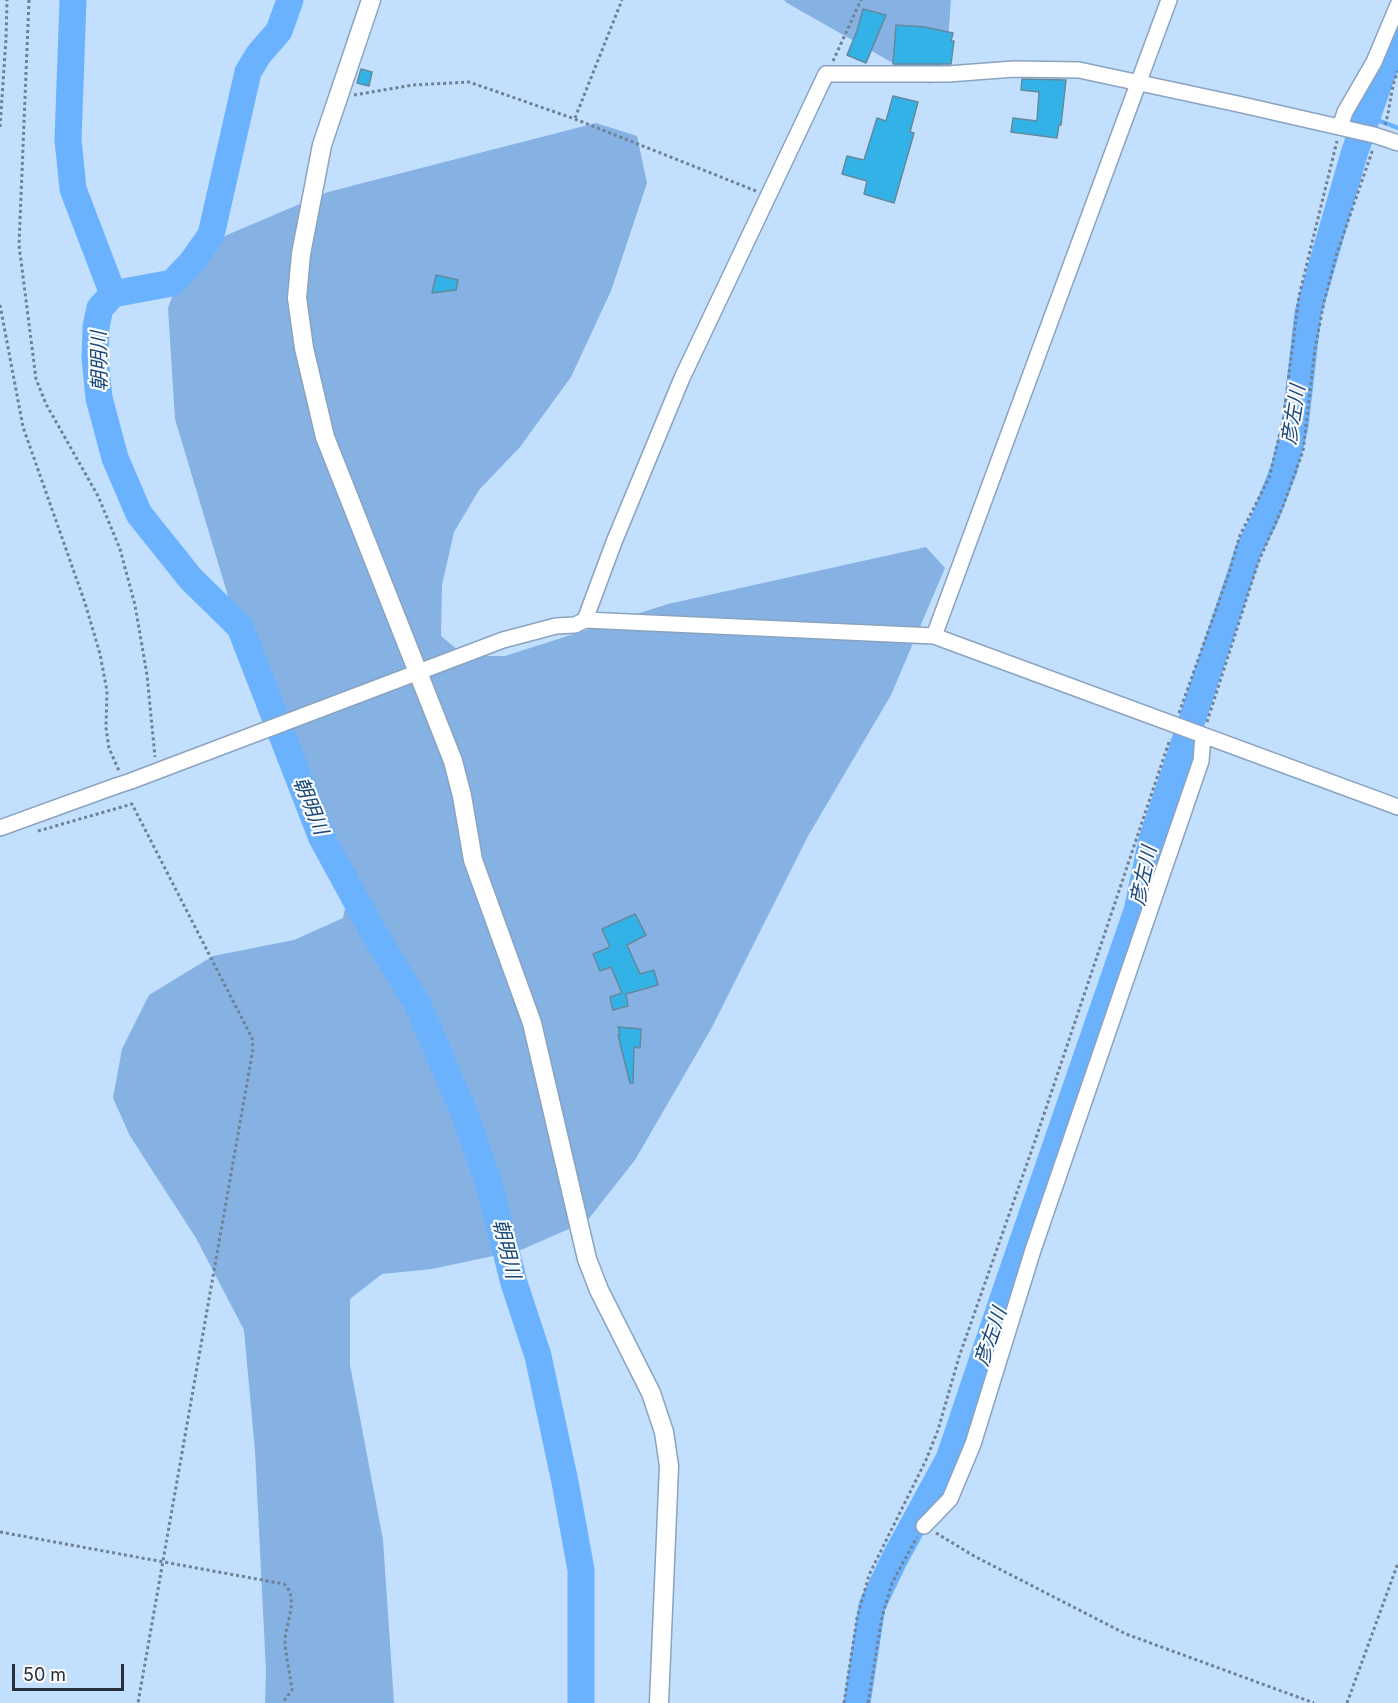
<!DOCTYPE html>
<meta charset="utf-8">
<style>
body{margin:0}
#map{position:relative;width:1398px;height:1703px;overflow:hidden;background:#c3dffe;font-family:Inter,sans-serif}
canvas{display:block}
.scale{position:absolute;left:12px;top:1664px;width:112px;height:27px;box-sizing:border-box;border:3px solid #242f3a;border-top:0;padding-left:8px;font-size:18px;line-height:21px;white-space:nowrap;color:#242f3a;-webkit-text-stroke:4px #fcfcfc;paint-order:stroke}
</style>
<div id="map">
<canvas width="1398" height="1703"></canvas>
<div class="scale">50 m</div>
</div>
<script>
const g = document.querySelector('canvas').getContext('2d');
g.lineJoin = 'round';
function paint(path, color) {
  g.fillStyle = color;
  g.fill(path, 'evenodd');
}
function strokePath(path, color, width, dash) {
  g.strokeStyle = color;
  g.lineWidth = width;
  g.lineCap = dash ? 'butt' : 'round';
  g.setLineDash(dash || []);
  g.stroke(path);
}
function drawText(font, color, halo, rows, align = 'center') {
  g.font = font + ' Inter,"Noto Sans JP",sans-serif';
  g.lineWidth = 4.5;
  g.setLineDash([]);
  g.textBaseline = 'middle';
  g.strokeStyle = halo;
  g.fillStyle = color;
  for (const [text, x, y, turn = 0] of rows) {
    g.save();
    g.translate(x, y);
    g.rotate((+turn || 0) * Math.PI / 180);
    g.textAlign = isNaN(turn) ? turn : align;
    if (halo) g.strokeText(text, 0, 0);
    g.fillText(text, 0, 0);
    g.restore();
  }
}
paint(new Path2D(`
 M784,0H951L947,54L930,84L787,3Z
 M596,123L637,136L647,183L611,291L571,377L520,447L479,490L454,532L442,585L441,636L465,656H505L668,604L926,547L945,568L891,695L808,836L711,1029L635,1160L587,1221L521,1250L432,1269L382,1274L350,1299V1365L383,1540L394,1703H265L266,1671L255,1451L244,1330L196,1238L130,1136L113,1098L122,1049L149,995L213,956L294,940L343,918L349,890L326,815L297,768L231,606L175,419L168,308L186,259L227,235L328,192Z`), '#85b2e3');
strokePath(new Path2D(`
 M1367,116L1398,128`), '#6bb2fe', 4.5);
strokePath(new Path2D(`
 M73,0L68,140L73,189L113,294
 M290,0L279,31L259,54L248,72L211,235L192,262L172,283L113,294L100,308L96,327L95,358L99,398L115,458L139,514L191,579L240,627L322,838L371,928L418,1005L465,1115L489,1184L514,1283L538,1356L565,1482L581,1570V1703
 M857,1703L872,1606L894,1560L949,1459L1008,1284L1137,911L1152,840L1249,549L1265,518L1284,469L1295,426L1308,313L1355,151L1381,77L1398,37`), '#6bb2fe', 27);
const building = new Path2D(`
 M863,9L886,15L866,63L847,55L857,31Z
 M896,25L925,27L953,33L951,41H954L951,64H893Z
 M361,69L372,72L369,86L357,83Z
 M1022,79L1066,80L1061,125H1059L1057,138L1011,132L1013,118L1037,121L1039,92L1021,90Z
 M893,96L918,102L910,132L914,133L894,203L864,194L867,181L842,174L847,156L864,160L877,118L886,121Z
 M436,275L458,280L456,290L432,293Z
 M635,914L646,935L627,945L640,974L654,970L658,985L626,994L628,1006L613,1010L610,997L622,993L611,967L600,971L593,954L610,947L602,929Z
 M618,1027L641,1029L640,1048L634,1047L633,1083H630L618,1035H620Z`);
paint(building, '#33b2e8');
strokePath(building, '#63899d', 1.5);
const minor = new Path2D(`
 M1340,127L1345,112L1374,62L1398,5
 M585,620L614,542L682,378L826,74H948L1014,69L1079,70L1238,104L1374,135L1398,143
 M934,636L1169,0
 M131,781L503,640L556,626L575,625L585,620L934,636L1398,807
 M0,828L116,786
 M924,1526L950,1499L973,1444L1033,1250L1201,761L1203,736`);
const tertiary = new Path2D(`
 M371,0L322,145L301,254L297,298L304,348L325,437L453,761L462,796L473,860L532,1023L587,1259L599,1290L651,1393L664,1432L669,1466L659,1703`);
strokePath(minor, '#89a3c0', 18);
strokePath(tertiary, '#89a3c0', 21);
strokePath(new Path2D(`
 M29,0L19,245L36,379L46,404L98,496L120,549L135,605L147,675L155,757
 M833,61L861,0
 M354,95L413,85L469,82L575,119L756,191
 M575,118L622,0
 M1385,125C1391,106 1390,89 1398,71
 M0,127L6,39L7,0
 M0,305L23,427L85,603L100,654L107,691L106,728L109,748L119,771
 M1179,713L1229,573L1240,535L1269,478L1283,421L1299,296L1337,141
 M1207,722L1258,563L1283,506L1303,451L1315,349L1324,302L1337,253L1373,149
 M38,831L132,804L252,1038L253,1049L138,1703
 M0,1532L284,1584C300,1599 285,1623 285,1642C286,1658 290,1674 292,1690L282,1703
 M936,1533L974,1556L1126,1634L1314,1703
 M844,1703L857,1618L869,1575L926,1460L938,1430L959,1357L1036,1138L1170,739
 M868,1703L882,1617L892,1583L917,1537
 M1347,1703L1398,1563`), '#6e8195', 3, [3, 3]);
strokePath(minor, '#fff', 15);
strokePath(tertiary, '#fff', 18);
const minorBridge = new Path2D(`
 M116,786L131,781`);
strokePath(minorBridge, '#89a3c0', 18, []);
strokePath(minorBridge, '#fff', 15);
drawText('italic 20px', '#174879', '#fcfcfc', [
 ["朝明川",100,361,-91],
 ["彦左川",1294,415,-81],
 ["朝明川",310,806,68],
 ["彦左川",1144,876,-78],
 ["朝明川",506,1249,76],
 ["彦左川",991,1337,-71]
]);
</script>
